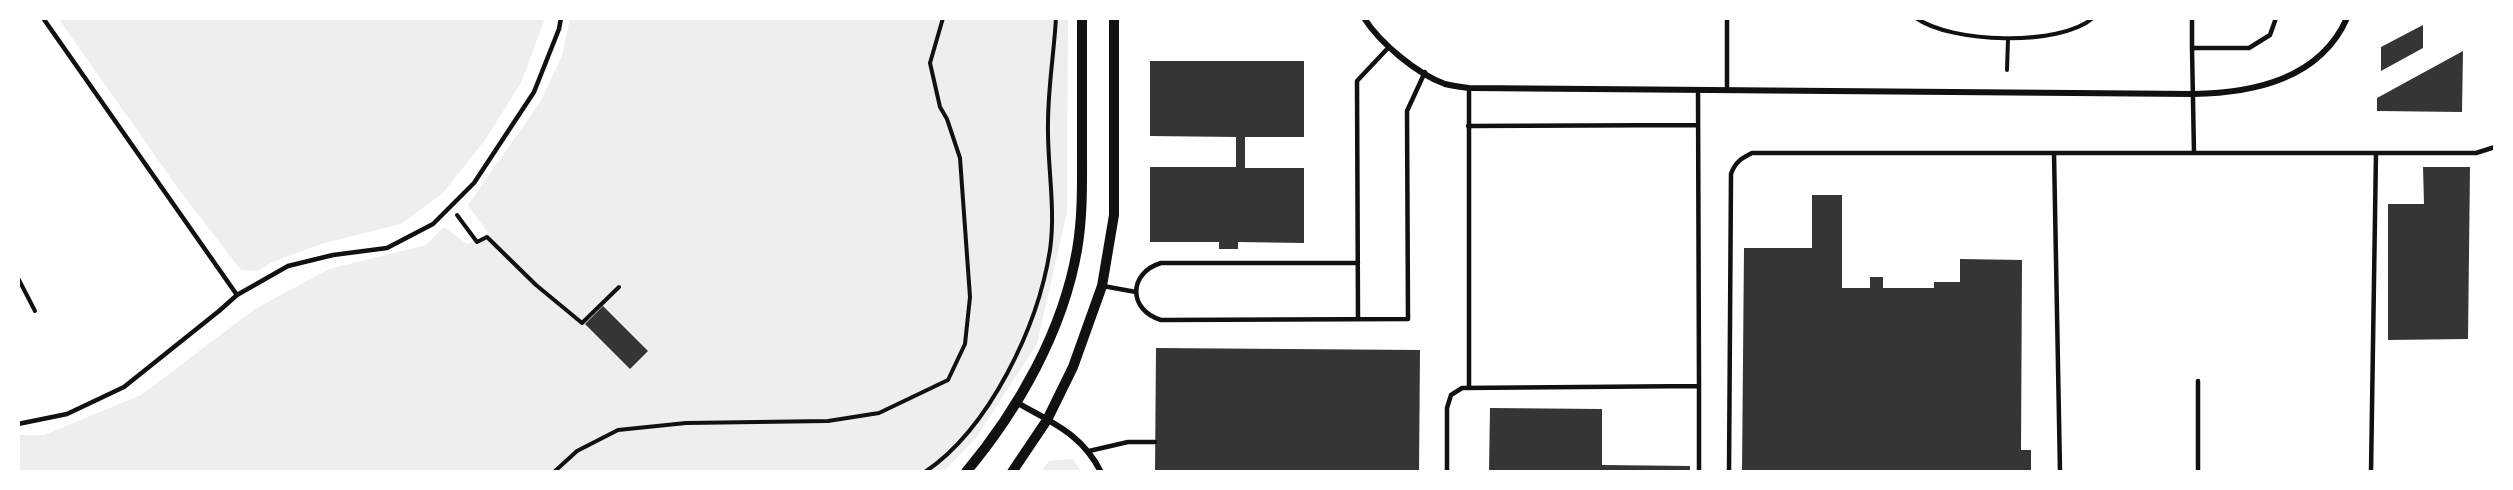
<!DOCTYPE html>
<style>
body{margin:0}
#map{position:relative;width:2513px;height:490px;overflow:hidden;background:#fff;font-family:"Noto Sans",sans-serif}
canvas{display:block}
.frame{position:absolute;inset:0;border:20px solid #fff;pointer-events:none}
</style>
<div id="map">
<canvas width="2513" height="490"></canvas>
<div class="frame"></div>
</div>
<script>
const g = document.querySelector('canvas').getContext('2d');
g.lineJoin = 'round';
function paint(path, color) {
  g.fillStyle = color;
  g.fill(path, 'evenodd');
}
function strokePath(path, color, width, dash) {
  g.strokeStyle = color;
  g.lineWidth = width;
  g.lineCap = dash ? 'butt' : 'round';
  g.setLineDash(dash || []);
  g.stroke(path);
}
paint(new Path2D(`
 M58,18H545L521,83L485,140L443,193L401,224L321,244L272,262L258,271L241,270L180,191Z
 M570,18H1068L1067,212L1037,344L976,438L943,472H18V435H44L141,395L255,309L329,269L426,245L444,227L467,244L488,233L468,205L540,102L562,56Z
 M1073,459L1081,472H1041L1049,461Z`), '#eee');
paint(new Path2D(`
 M2423,25V48L2381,71V47Z
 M2463,51L2462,112L2377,111V98Z
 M1150,61H1304V137H1245V168H1304V243L1238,242V249H1219V242H1150V167H1236V137L1150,136Z
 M2423,167H2470L2468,339L2388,340V204H2424Z
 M1812,195H1842V288H1870V277H1883V288H1934V282H1960V259L2022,260L2021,450H2031V472H1742L1744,248H1812Z
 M603,306L648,351L630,369L585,324Z
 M1156,348L1420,350L1419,472H1155Z
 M1490,408L1602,409V465L1690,466V472H1489Z`), '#353535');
strokePath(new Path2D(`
 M1916,18C1951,43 2059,47 2093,18
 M2007,70L2008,39
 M457,215L477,242L487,237L536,285L582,323L619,287
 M18,278L35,311
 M554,472L577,451L618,430L686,423L828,421L879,413L948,380L965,344L970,297L960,158L947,119L940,107L930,63L943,18
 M925,472C990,428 1038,326 1050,250C1056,207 1047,165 1048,123C1048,88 1054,53 1056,18`), '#111', 4);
strokePath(new Path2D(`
 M43,18L237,295
 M1727,18V90
 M2192,18V48
 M1468,126L1698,125
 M2054,153L2060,472
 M2194,153L2192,48H2249L2270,35L2276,18
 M1358,263H1161C1128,273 1128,310 1161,320L1408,319L1407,111L1425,72
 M1103,286L1136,292
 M1358,319L1357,81L1389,47
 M1469,386V88
 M18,424L67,414L124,387L219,311L237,295L288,266L333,255L387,248L433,224L474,183L534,92L559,29L561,18
 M1089,451L1128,442H1155
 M1447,472V408L1451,395L1462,388L1699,386L1698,90
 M1699,472V386
 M1729,472L1731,174C1735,162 1742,158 1752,153H2476L2495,147
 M2198,472V381
 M2371,472L2376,153`), '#111', 4.5);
strokePath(new Path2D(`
 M1364,18C1380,43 1417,74 1445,84C1453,86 1461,87 1469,88L2193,94C2254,93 2320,79 2347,18
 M1016,402C1052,423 1081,433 1101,472`), '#111', 6);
strokePath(new Path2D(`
 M966,472C1018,410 1063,331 1077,250C1083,216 1082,180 1082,146C1082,103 1082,61 1082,18
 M1012,472L1047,420L1073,367L1102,286L1114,215V18`), '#111', 10);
</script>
